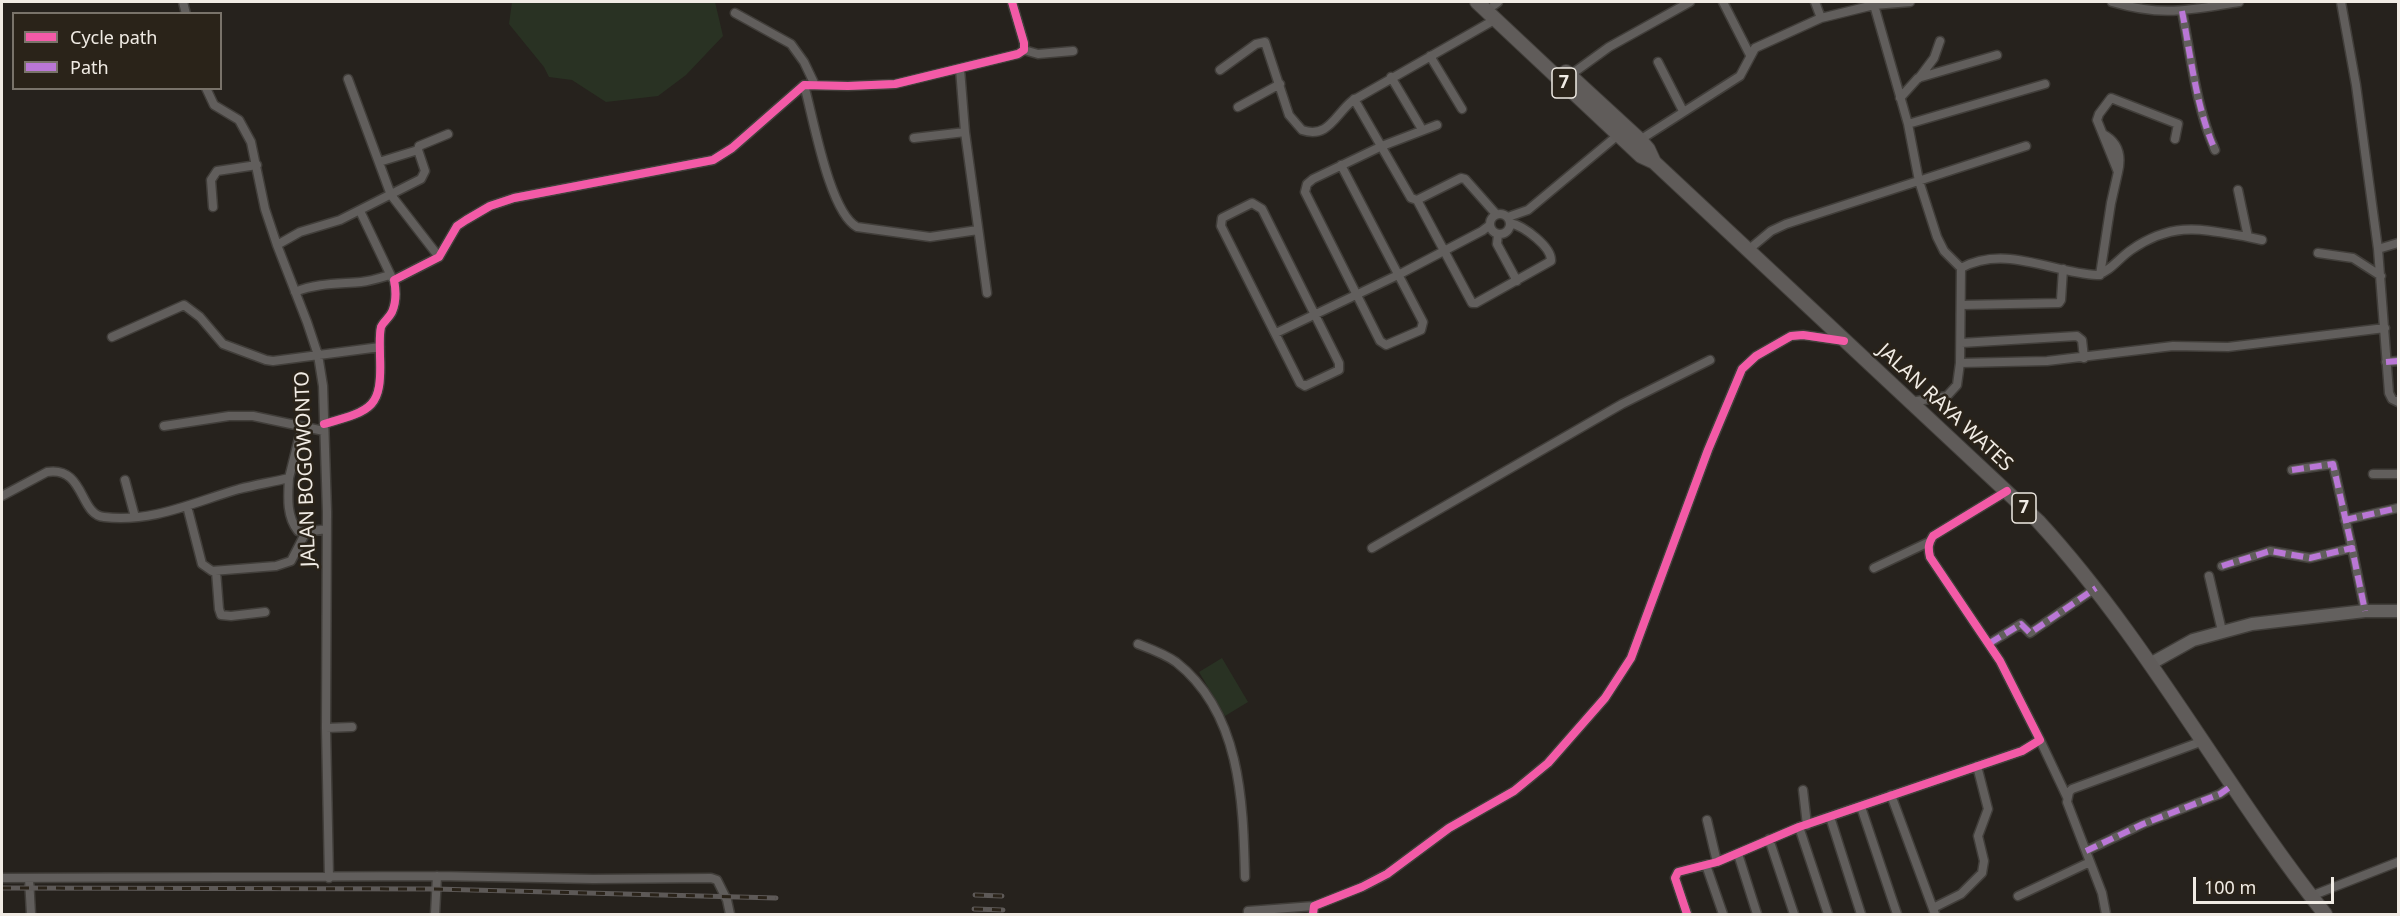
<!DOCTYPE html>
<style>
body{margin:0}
#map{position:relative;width:2400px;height:916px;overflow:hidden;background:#26221d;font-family:"Noto Sans",sans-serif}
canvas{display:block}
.frame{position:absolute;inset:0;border:3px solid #f0ebe4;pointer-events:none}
.legend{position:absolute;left:12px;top:12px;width:210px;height:78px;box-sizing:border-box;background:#2a2319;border:2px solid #79736a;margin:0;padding:8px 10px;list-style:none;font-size:18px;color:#f0ebe4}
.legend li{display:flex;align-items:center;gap:12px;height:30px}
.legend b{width:30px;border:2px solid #79736a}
.scale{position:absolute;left:2193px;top:877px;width:141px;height:27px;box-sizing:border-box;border:3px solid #f0ebe4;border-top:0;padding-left:8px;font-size:18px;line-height:21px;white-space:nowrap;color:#f0ebe4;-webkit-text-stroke:4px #2a2319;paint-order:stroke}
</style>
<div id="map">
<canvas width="2400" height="916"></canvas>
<div class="frame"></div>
<ul class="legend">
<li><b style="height:8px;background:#f35aa7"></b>Cycle path</li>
<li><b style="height:8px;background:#ba77d6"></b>Path</li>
</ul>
<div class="scale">100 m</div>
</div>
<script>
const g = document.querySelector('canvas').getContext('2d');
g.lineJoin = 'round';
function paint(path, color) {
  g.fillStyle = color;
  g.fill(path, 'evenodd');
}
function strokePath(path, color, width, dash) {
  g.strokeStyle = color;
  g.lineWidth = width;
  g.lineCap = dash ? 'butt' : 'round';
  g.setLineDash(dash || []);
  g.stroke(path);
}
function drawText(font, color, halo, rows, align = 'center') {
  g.font = font + ' "Noto Sans",sans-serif';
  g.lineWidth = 5;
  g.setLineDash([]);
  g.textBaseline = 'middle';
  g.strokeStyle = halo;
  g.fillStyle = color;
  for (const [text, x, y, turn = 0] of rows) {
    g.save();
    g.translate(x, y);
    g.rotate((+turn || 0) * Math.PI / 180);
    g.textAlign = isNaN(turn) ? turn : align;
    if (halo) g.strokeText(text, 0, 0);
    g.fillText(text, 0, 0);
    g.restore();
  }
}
paint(new Path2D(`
 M512,2H715L723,36L686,75L658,96L606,102L572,80L549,77L544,67L509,24Z
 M1222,658L1248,702L1225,716L1199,672Z`), '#293223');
const minor = new Path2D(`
 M183,2L186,14
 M1723,2L1750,55
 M1815,2L1821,18
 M2112,2C2163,17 2188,10 2239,2
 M2341,2L2356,85L2378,249L2389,393L2392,399L2398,402
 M1494,5L1498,2
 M1874,5L1908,124L1919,181L1937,237L1944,251L1961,268L1960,363L1957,385L1947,396L1911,402
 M2182,11C2191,57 2196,107 2215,150
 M735,13L791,44L804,62L815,85
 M1024,50L1038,54L1073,51
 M1430,56L1462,109
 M1658,62L1683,111
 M960,69L965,132L987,293
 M1220,70L1256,44L1265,42L1289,115L1302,130C1328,139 1335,115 1352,101L1496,19
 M1569,76L1609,47L1690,2
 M1391,77L1420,126
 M1919,78L1934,58L1940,41
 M348,79L391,195L439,257
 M804,85C813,116 829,212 857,227L930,237L978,230
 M206,88L214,105L239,120L251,142L265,209L277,245L307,322L318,355L323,386L327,512L326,728L329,878
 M1900,98L1918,78L1997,55
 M1354,99L1411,198L1417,200L1461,178L1465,179L1496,214
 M1238,107L1280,84
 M1908,124L2045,84
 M2103,134C2118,142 2122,155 2118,172
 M914,138L965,132
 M1641,141L1646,136L1740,76L1755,48L1821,18L1874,5L1910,2
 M379,162L418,150
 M1341,165L1423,322L1421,330L1386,345L1380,341L1305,192L1307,184L1313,179L1382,146L1437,125
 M1417,200L1472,303H1476L1551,261C1552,247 1524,226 1510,223
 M1252,203L1262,209L1339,363V370L1305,386L1300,383L1221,226L1222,218Z
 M213,207L211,180L217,171L257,165
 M360,211L392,278
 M1490 224a10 10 0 1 1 20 0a10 10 0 1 1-20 0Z
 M1508,217L1528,210L1618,135
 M1498,234L1497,244L1517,281
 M2248,237L2262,240
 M277,245L300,232L340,220L421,179L425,171L418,150L419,146L448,134
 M2378,249L2398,243
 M1747,251L1771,231L1786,224L2026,146
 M2318,253L2353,258L2381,276
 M1961,268C2006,244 2052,273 2097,275C2111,271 2119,258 2131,250C2173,221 2201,229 2248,237L2238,190
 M2100,275L2111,203L2118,172L2097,120L2099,114L2111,98L2178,124L2175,139
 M295,292C317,283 339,284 361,282C371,281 380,278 390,275
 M1962,305L2059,303L2061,300L2063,269
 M1276,333L1400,274L1482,231L1490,225
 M112,337L184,305L200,317L223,344L266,360L273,361L380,347
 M1961,343L2077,336L2082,340L2084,358
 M2386,362L2398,361
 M1960,363L2047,361L2173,346L2228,347L2385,328
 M324,424C373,410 382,408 380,356C380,347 379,336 381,327C383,322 389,318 392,312C396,303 396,290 394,280L439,257L457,226L466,220L490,206L514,198L713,160L732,148L804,85L848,86L895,84L1018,54L1024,50V43L1012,2
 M164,426L229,416H253L324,431
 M2292,470L2333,464L2352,548
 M2373,474H2398
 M289,478L299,438L310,428
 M125,480L135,517
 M2,496L47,472C85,466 79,515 104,517C152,523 194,502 239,489C255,485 272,482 289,478C288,496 286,516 298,531L306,532L326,529
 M187,506L202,564L212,571L276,566L291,561L306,532
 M2345,520L2398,508
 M1372,548L1622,404L1710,360
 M2222,566L2270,551L2310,558L2352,548L2365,611
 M1874,568L1929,542
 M216,571L219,609L221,615L231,616L265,612
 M2209,576L2222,631
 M1990,643L2021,624L2030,633L2096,588
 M1138,644C1151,649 1165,654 1176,662C1241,713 1243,801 1245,877
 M326,728L352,727
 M2040,740L2067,797
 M1803,790L1807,825
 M1891,795L1935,914
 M1861,807L1897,914
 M1830,817L1861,914
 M1707,820L1717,862
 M1799,827L1828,914
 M1769,839L1794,914
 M2086,851L2143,824L2220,794L2233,785
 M1738,854L1757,914
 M1706,865L1723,914
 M2,878L437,876L593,879L711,878L717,880L727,900L730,914
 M29,878L31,914
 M2018,896L2090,862
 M2311,896L2398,862
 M1933,908L1961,894L1982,873L1984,861L1978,836L1988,809L1977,766
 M435,914L437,876
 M1248,914V911L1314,906
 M1313,914L1314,906L1362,887L1387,874L1449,828L1514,791L1548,763L1605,698L1631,658L1708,450L1742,369L1756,356L1791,336L1803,335L1844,341
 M1687,914L1675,878L1678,872L1717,862L1799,827L2022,751L2040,740L2000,661L1930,557C1928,548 1928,544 1933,536L2007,491
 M2106,914L2102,893L2067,802L2069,792L2072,789L2203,741`);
const secondary = new Path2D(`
 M2150,664L2193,640L2252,624L2365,611H2398`);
const trunk = new Path2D(`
 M1477,2L1641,156L1654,162L2038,521C2149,642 2224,787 2325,914
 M1566,72L1641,141L1648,149L1654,162`);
strokePath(minor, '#413e3a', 11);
strokePath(secondary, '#413e3a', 15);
strokePath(trunk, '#413e3a', 16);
strokePath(minor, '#615e5c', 8);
strokePath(secondary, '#63605e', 12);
strokePath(trunk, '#605c5a', 14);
const rail = new Path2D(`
 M2,888L435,889L776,898
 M975,895L1002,896
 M974,909L1003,910`);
strokePath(rail, '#5d5957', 5);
strokePath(rail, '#2a2319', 3, [9]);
strokePath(new Path2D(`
 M2182,11C2191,57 2196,107 2215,150
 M2386,362L2398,361
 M2292,470L2333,464L2352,548
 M2345,520L2398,508
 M2222,566L2270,551L2310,558L2352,548L2365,611
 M1990,643L2021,624L2030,633L2096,588
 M2086,851L2143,824L2220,794L2233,785`), '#ba77d6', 6, [12, 6]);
strokePath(new Path2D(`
 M324,424C373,410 382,408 380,356C380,347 379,336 381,327C383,322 389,318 392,312C396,303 396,290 394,280L439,257L457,226L466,220L490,206L514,198L713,160L732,148L804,85L848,86L895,84L1018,54L1024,50V43L1012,2
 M1313,914L1314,906L1362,887L1387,874L1449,828L1514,791L1548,763L1605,698L1631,658L1708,450L1742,369L1756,356L1791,336L1803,335L1844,341
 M1687,914L1675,878L1678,872L1717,862L1799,827L2022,751L2040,740L2000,661L1930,557C1928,548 1928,544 1933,536L2007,491`), '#f35aa7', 8);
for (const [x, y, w] of [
 [1564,83,24],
 [2024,508,24]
]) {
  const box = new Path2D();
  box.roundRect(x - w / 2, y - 15, w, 30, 4.5);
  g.fillStyle = '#2a2319';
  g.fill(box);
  strokePath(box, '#f0ebe4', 1.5);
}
drawText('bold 18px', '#f0ebe4', null, [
 ["7",1564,83],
 ["7",2024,508]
]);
drawText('20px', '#f0ebe4', '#2a2319', [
 ["JALAN RAYA WATES",1945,408,43],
 ["JALAN BOGOWONTO",306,469,-92]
]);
</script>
